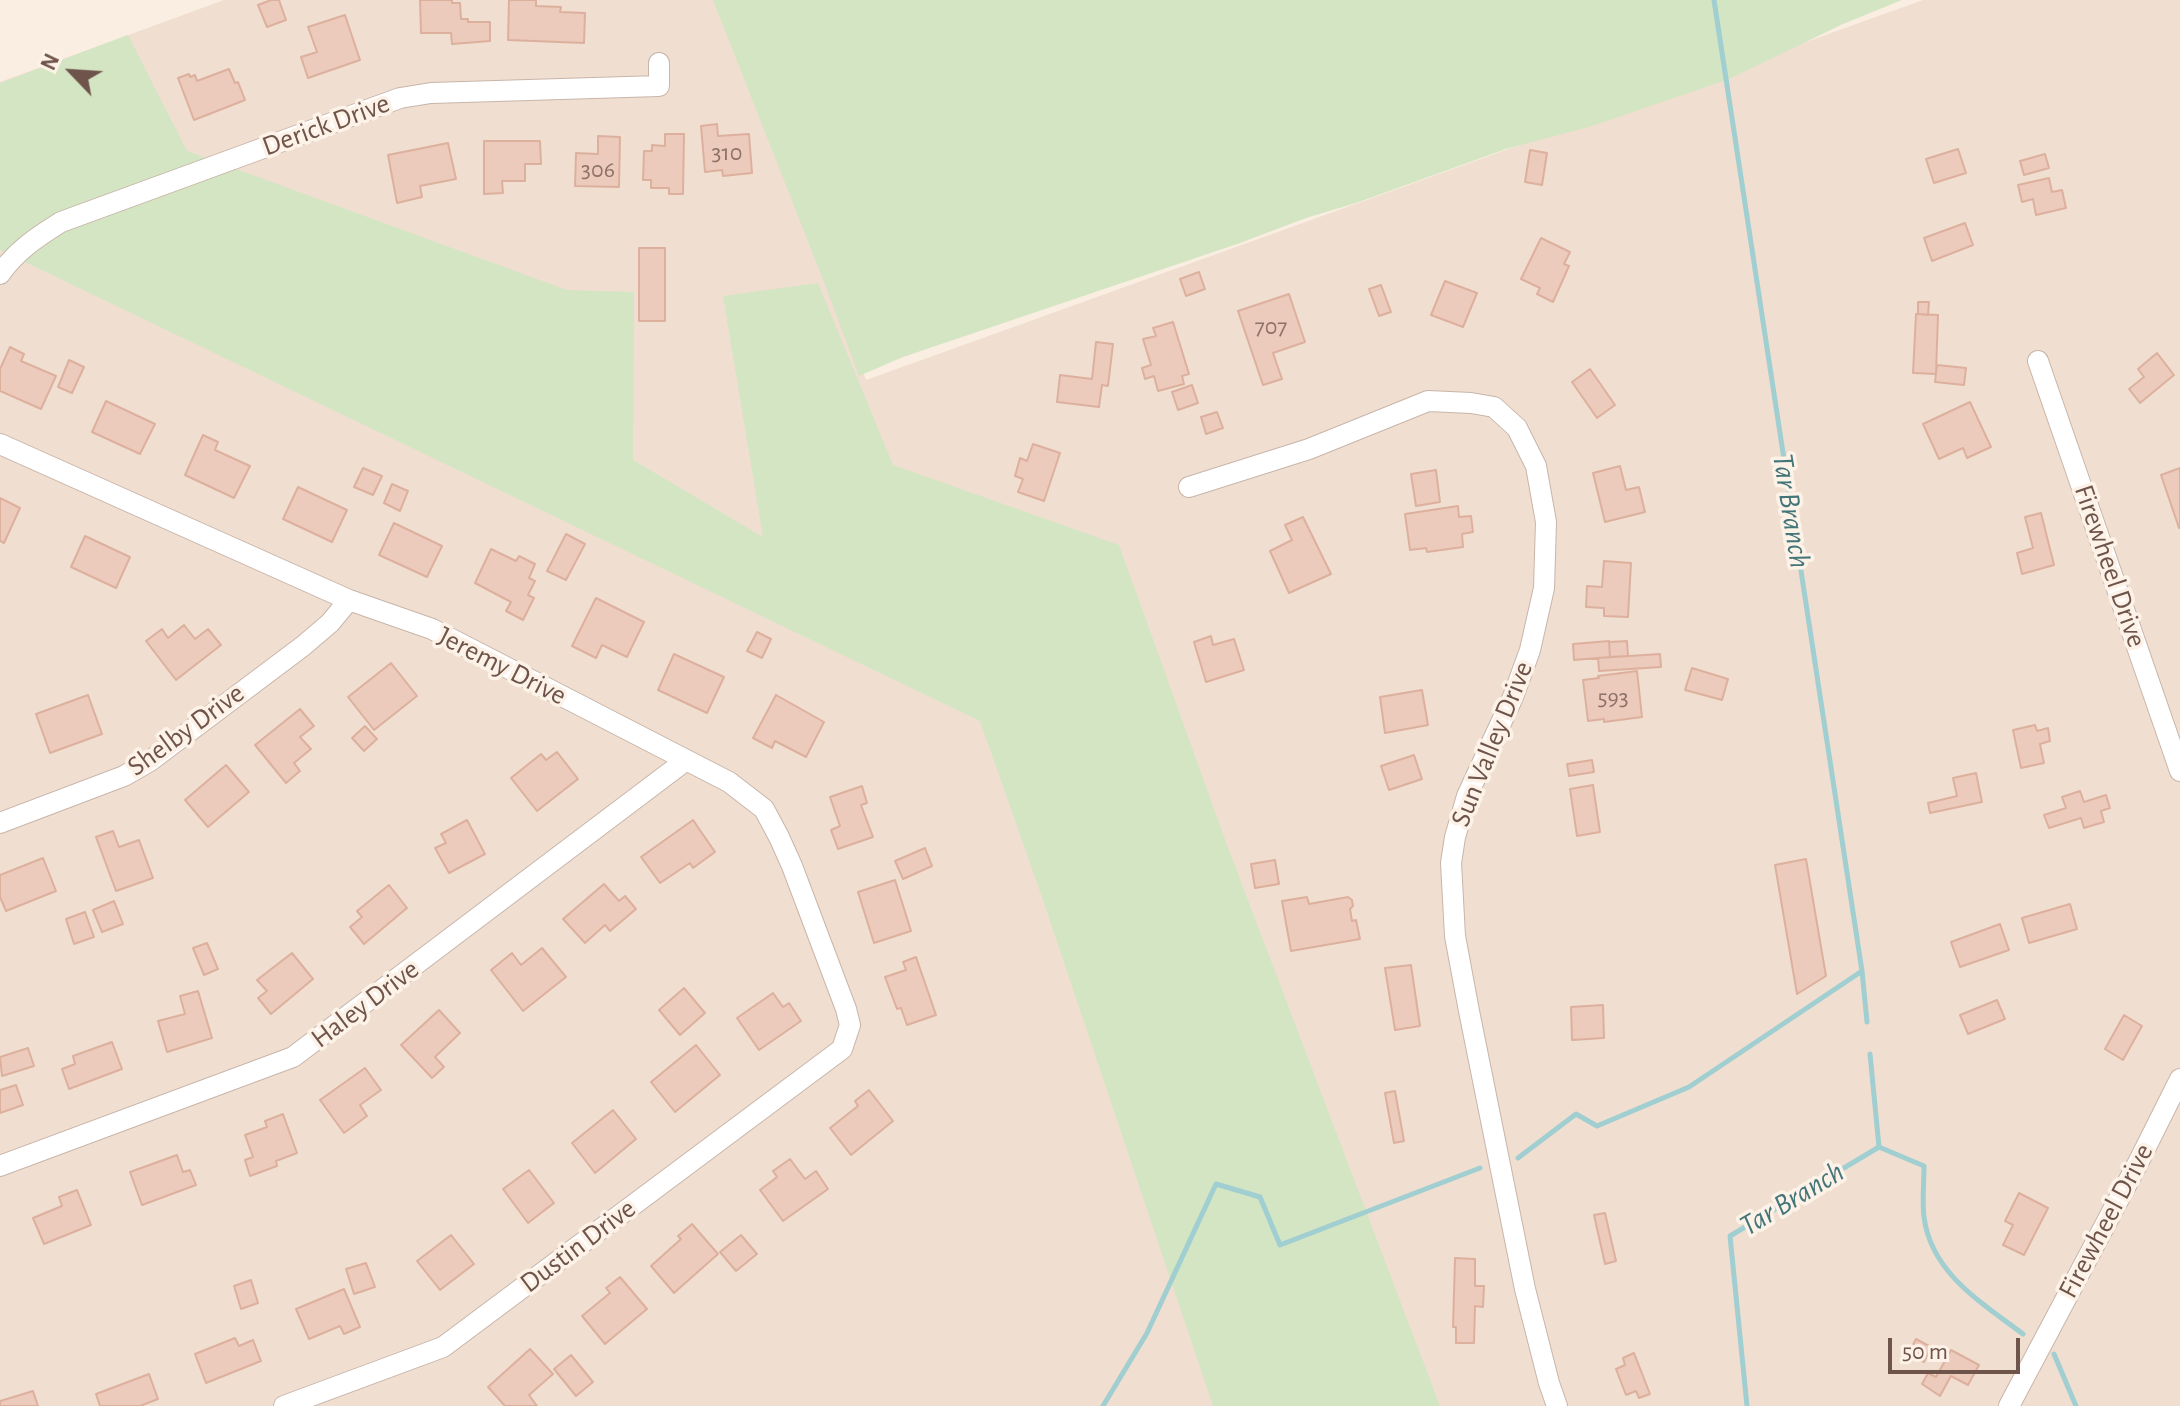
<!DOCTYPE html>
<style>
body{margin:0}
#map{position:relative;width:2180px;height:1406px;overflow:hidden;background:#f9eee1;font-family:"Alegreya Sans",sans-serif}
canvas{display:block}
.north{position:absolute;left:32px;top:32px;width:80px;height:80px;-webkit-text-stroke:6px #fdf2e7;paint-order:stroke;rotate:295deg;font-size:22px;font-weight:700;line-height:32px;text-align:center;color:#6e544b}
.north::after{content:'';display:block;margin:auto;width:28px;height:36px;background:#6e544b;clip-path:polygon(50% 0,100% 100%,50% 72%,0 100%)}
.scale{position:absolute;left:1888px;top:1338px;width:132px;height:36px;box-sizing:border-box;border:4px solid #6e544b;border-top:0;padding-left:10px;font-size:24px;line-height:28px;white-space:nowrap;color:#6e544b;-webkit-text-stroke:6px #fdf2e7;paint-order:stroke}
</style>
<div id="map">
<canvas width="2180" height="1406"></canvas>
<div class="north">N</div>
<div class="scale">50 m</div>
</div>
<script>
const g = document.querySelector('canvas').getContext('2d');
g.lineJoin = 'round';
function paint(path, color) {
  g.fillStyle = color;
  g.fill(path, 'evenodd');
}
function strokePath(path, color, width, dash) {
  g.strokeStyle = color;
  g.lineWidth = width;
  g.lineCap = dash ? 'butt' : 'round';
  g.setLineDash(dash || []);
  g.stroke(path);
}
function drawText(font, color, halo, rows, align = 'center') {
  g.font = font + ' "Alegreya Sans",sans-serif';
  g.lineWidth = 7;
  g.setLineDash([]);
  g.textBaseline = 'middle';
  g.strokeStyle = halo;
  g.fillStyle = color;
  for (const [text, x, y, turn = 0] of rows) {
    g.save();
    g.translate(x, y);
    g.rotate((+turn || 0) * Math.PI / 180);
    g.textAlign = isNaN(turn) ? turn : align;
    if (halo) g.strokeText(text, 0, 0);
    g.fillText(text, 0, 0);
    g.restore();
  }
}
paint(new Path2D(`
 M224,0H714L866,380L1923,0H2180V1406H0V82Z`), '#f0dfd0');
paint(new Path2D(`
 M713,0H1902L1843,24L1729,79L1592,126L1506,149L1356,203L1306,218L1240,243L903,357L859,376L824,282Z
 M128,35L187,151L567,290L634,292L633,460L763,537L723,296L818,283L893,465L1119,545L1227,845L1440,1406H1213L1042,897L980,721L0,250V83Z`), '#d3e5c2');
strokePath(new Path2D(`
 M1714,0L1862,971L1867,1022
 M1879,1147L1924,1166C1924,1183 1922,1201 1924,1217C1931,1273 1982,1303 2023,1334
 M1518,1158L1576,1114L1597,1126L1689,1087L1862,971
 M2054,1354L2076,1406
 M1103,1406L1147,1333L1216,1184L1260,1197L1280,1245L1480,1168
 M1747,1406L1730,1236L1879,1147L1870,1054`), '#a0ced1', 5);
const building = new Path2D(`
 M271,0H279L286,20L267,27L258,5Z
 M420,0H452V3H460L461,19H468V22H490V41L452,44L451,33H421Z
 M509,0H536V6L561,7L560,12L585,13L584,43L508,40Z
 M345,15L360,60L308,78L301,57L317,52L308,27Z
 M229,69L235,83L238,82L245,100L194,120L178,78L189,74L190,77L195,75L197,81Z
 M717,124L718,136L749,134L752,173L723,176L722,170L705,172L701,126Z
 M665,134H684L683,194H669V188H651V180H643L644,151H652V145L665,146Z
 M598,136L620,137L619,187L575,186L576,153L598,154Z
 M484,141H540L541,164H525V181H502L503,193L484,194Z
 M448,143L456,179L420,186L422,197L397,203L388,155Z
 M1958,149L1966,173L1934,183L1926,159Z
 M1530,150L1547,153L1542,185L1525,182Z
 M2045,154L2049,168L2024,175L2020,161Z
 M2049,178L2052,192L2062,190L2066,208L2036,215L2033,199L2022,202L2018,185Z
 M1965,223L1973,245L1932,261L1924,238Z
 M1541,238L1570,252L1564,264L1569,266L1553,302L1537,294L1540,288L1521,279Z
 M639,248H665V321H639Z
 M1199,272L1205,289L1186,296L1180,279Z
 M1445,281L1477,293L1463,327L1431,315Z
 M1381,285L1391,312L1379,316L1369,289Z
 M1289,294L1305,342L1273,353L1282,379L1263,385L1238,311Z
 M1918,302H1929L1928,315L1918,314Z
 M1916,314L1938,315L1936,374L1913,373Z
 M1173,322L1189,374L1182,376L1184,384L1158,391L1154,376L1145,379L1142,368L1151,365L1143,339L1156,336L1153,328Z
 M1096,342L1113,344L1108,386L1102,385L1099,407L1057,402L1060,375L1092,379Z
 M10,347L24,354L21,361L56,376L41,409L0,391V369Z
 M2157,353L2174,375L2140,403L2129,389L2144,377L2138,369Z
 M69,360L84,367L72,393L58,387Z
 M1937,365L1966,368L1964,385L1935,382Z
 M1590,369L1615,405L1597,418L1572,382Z
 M1192,385L1198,403L1178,410L1172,392Z
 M106,401L155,424L140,454L92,432Z
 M1970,402L1991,447L1967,458L1963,448L1939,459L1923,424Z
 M1217,412L1223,428L1206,434L1201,417Z
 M203,435L218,442L215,450L250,466L234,498L185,475Z
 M1033,444L1060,453L1044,501L1018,492L1023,479L1015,476L1020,458L1027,461Z
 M1620,466L1626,490L1639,487L1645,512L1605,522L1593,473Z
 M363,468L382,476L373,495L354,487Z
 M2180,468V528H2179L2161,475Z
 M1436,470L1440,502L1416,506L1411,474Z
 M392,484L408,491L400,511L384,503Z
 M298,487L347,510L332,542L283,519Z
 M0,498L20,508L4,543L0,541Z
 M1458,506L1459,517L1471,516L1473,532L1462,534L1463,547L1427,552L1426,548L1410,550L1405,514Z
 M2041,513L2054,565L2022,574L2017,553L2033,548L2025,517Z
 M1303,517L1331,574L1289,593L1270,551L1292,540L1285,525Z
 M394,523L442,546L427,577L379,555Z
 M566,534L585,544L566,580L547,571Z
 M85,536L130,557L116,588L71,567Z
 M491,549L516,561L519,556L535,564L529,578L535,581L528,595L534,598L523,620L506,611L511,602L475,583Z
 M1604,561L1631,563L1628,617L1604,616V608L1586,607L1587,586L1602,587Z
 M596,598L644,622L627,657L602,645L596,658L572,646Z
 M184,625L195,639L208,629L221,645L176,680L146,641L162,629L168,638Z
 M757,632L771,639L762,658L747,651Z
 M1211,636L1213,645L1234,639L1244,670L1206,682L1194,642Z
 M1609,641L1610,657L1574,660L1573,644Z
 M1627,641L1628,656L1610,657L1609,642Z
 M674,654L724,677L707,713L658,690Z
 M1660,654L1661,667L1599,671L1598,658Z
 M391,663L417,696L374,730L348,697Z
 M1692,668L1728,679L1722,700L1685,690Z
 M1637,671L1642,717L1604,722V719L1588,721L1583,680L1599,678L1598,676Z
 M1422,690L1428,725L1385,733L1380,697Z
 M88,695L102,734L50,753L36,714Z
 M776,695L824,722L806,757L775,741L772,748L753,738Z
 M300,709L314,726L300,737L311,749L294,763L300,771L286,783L255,745Z
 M2035,725L2037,731L2048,728L2050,741L2040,744L2044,763L2021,768L2013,730Z
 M365,726L377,739L364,751L352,738Z
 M557,752L578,779L537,811L511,778L541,754L546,760Z
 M1414,755L1422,779L1389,790L1381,766Z
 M1592,760L1594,772L1569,776L1567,764Z
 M226,765L249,792L208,827L185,800Z
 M1976,773L1982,802L1930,813L1928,803L1957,796L1953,778Z
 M1593,785L1600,832L1577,836L1570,789Z
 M862,786L867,803L861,805L873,837L838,849L831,830L840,826L830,797Z
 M2080,791L2084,802L2106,795L2110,808L2101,811L2104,822L2084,828L2081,818L2049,828L2044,815L2066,808L2062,797Z
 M467,820L485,854L449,873L435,848L446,843L441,834Z
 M693,820L715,852L693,868L690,863L660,883L641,857Z
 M113,831L119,847L139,840L153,878L116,891L96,837Z
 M925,848L932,866L903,879L895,861Z
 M43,858L56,891L6,911L0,897V875Z
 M1806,859L1826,976L1797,994L1775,865Z
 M1275,860L1279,884L1255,888L1251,864Z
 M895,880L911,931L874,943L858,892Z
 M604,884L619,901L625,896L636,909L610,931L605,925L585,943L563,919Z
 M389,885L407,908L364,944L350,927L362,917L357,911Z
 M1307,897L1309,904L1348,897L1352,900L1353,906L1350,909L1352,921L1356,920L1360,939L1291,951L1282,901Z
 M114,901L123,924L102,932L93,910Z
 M2070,904L2077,929L2029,943L2022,918Z
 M85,912L94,937L74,944L66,919Z
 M2000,924L2009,950L1960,967L1951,942Z
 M207,943L218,969L204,975L193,948Z
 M542,948L566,977L523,1011L491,970L512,953L521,965Z
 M292,953L313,979L271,1014L258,998L267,991L257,980Z
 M916,957L936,1015L907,1025L901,1008L897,1009L885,977L906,970L903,962Z
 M1411,965L1420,1026L1395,1030L1385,968Z
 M684,988L705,1013L680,1035L659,1010Z
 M198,991L212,1038L167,1052L158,1021L185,1014L180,996Z
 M773,993L783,1007L789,1003L801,1021L759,1050L737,1018Z
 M1997,1000L2005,1019L1968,1034L1960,1015Z
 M1603,1005L1604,1038L1572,1040L1571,1007Z
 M439,1010L460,1033L435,1057L444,1067L432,1078L401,1045Z
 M2124,1015L2142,1026L2123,1060L2105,1049Z
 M112,1042L122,1069L69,1089L62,1069L75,1064L73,1056Z
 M696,1045L720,1075L675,1112L651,1082Z
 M28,1048L34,1066L2,1076L0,1057Z
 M365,1068L381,1090L360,1105L367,1116L344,1133L320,1100Z
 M16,1085L23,1105L0,1113V1090Z
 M869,1090L893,1121L851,1155L830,1128L858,1106L855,1101Z
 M1395,1091L1404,1141L1394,1143L1385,1093Z
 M613,1110L636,1139L595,1173L572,1143Z
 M283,1114L297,1153L276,1161L277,1166L250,1176L245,1160L253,1157L245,1135L267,1127L265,1121Z
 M177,1155L183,1172L190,1170L196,1185L142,1205L130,1172Z
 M790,1159L805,1179L816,1171L828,1189L783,1221L760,1190L777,1177L773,1171Z
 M529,1170L554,1203L528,1223L503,1189Z
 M77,1190L91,1225L44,1244L33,1218L62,1206L59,1197Z
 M2019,1193L2048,1208L2024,1255L2003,1245L2013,1225L2005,1221Z
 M1605,1213L1616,1261L1605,1264L1594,1215Z
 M692,1224L718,1254L674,1293L651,1266L681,1239L678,1236Z
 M451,1235L474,1264L440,1290L417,1261Z
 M741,1235L757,1254L736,1271L720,1252Z
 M1455,1258L1475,1259V1286H1484L1483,1307L1475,1306L1474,1343H1456V1327H1453Z
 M366,1263L375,1287L354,1294L346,1269Z
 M620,1277L647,1309L605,1344L582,1316L610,1293L606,1288Z
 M251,1280L258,1303L241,1309L234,1286Z
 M344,1289L360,1327L344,1334L340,1326L309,1339L296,1309Z
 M235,1338L239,1346L253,1340L261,1361L206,1383L195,1354Z
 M1916,1339L1931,1347L1924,1362L1908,1354Z
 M530,1349L553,1374L529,1395L537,1406H505L488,1387Z
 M1951,1350L1979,1365L1968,1385L1951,1376L1940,1396L1922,1384L1928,1373L1936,1377Z
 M1634,1353L1650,1394L1639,1398L1636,1391L1626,1395L1616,1369L1625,1365L1623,1358Z
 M571,1355L593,1382L576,1396L554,1369Z
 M149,1374L158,1399L140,1406H100L96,1394Z
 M33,1391L38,1406H0V1401Z`);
paint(building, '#eccabc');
strokePath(building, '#ddb09e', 2);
const minor = new Path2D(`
 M0,274C16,251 37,237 61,222L400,98L431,93L659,86V63
 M2038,361L2180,771
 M0,444L349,600L432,629L729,782L764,809L779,837L792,866L846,1009L850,1025L842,1049L443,1347L284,1406
 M1189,487L1309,449L1428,401L1471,403L1494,407L1517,428L1536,466L1546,522L1544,588L1530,650L1513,697L1467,796L1455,837L1451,863L1455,936L1469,1011L1525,1289L1549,1383L1557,1406
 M0,823L124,776L150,761L303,646L330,623L349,600
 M0,1166L293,1057L685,761
 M2009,1406L2139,1161L2180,1079`);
strokePath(minor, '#c8b5aa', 22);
strokePath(minor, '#fff', 20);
drawText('24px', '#8e7267', null, [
 ["310",727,153],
 ["306",598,170],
 ["707",1271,327],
 ["593",1613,698]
]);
drawText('28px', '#6e544b', '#fdf2e7', [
 ["Derick Drive",326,125,-20],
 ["Firewheel Drive",2110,566,71],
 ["Jeremy Drive",502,666,27],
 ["Shelby Drive",186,730,-36],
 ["Sun Valley Drive",1492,744,-68],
 ["Haley Drive",365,1004,-37],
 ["Firewheel Drive",2106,1221,-62],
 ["Dustin Drive",578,1246,-37]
]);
drawText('italic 30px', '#447579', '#fdf2e7', [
 ["Tar Branch",1791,511,81],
 ["Tar Branch",1792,1199,-31]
]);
</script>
